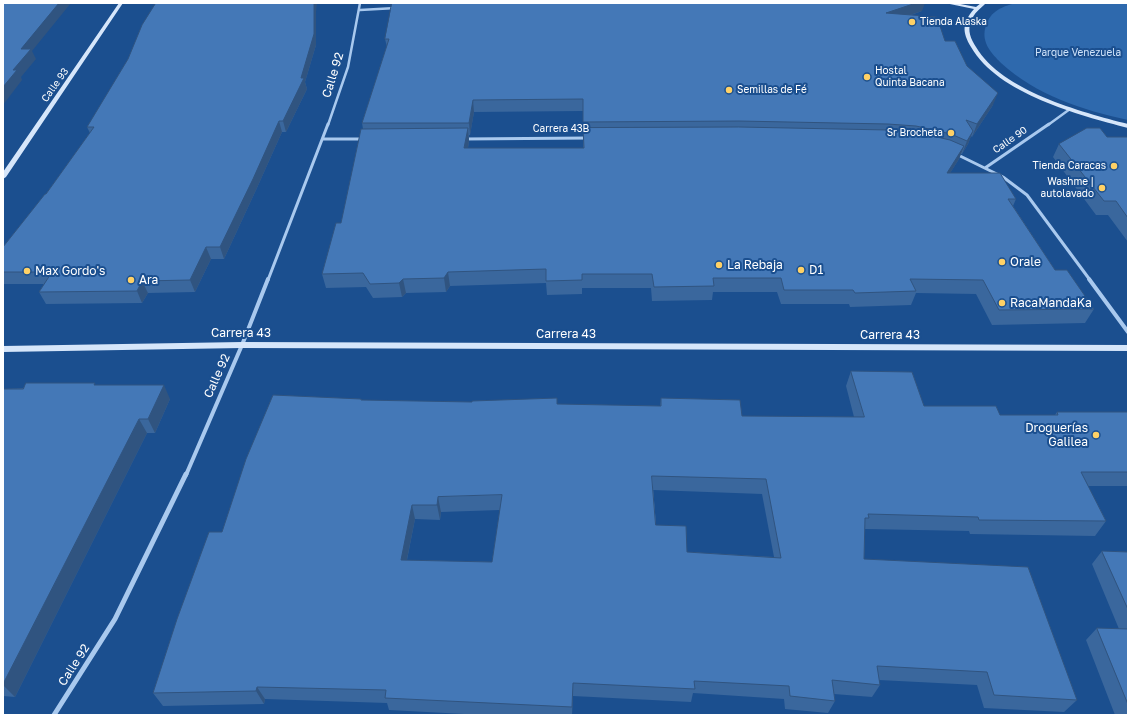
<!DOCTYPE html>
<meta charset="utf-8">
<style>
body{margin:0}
#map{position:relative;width:1131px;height:718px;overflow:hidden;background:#1b4f8f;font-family:"Golos Text",sans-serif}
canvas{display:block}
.frame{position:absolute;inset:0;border:4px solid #fff;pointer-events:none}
</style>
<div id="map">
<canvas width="1131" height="718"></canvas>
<div class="frame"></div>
</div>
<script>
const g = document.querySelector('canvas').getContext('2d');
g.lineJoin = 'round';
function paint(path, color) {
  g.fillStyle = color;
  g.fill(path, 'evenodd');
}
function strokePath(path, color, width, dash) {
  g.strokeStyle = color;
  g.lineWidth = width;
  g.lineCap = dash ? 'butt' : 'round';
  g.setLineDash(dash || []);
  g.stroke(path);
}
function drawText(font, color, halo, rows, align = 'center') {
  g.font = font + ' "Golos Text",sans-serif';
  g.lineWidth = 4;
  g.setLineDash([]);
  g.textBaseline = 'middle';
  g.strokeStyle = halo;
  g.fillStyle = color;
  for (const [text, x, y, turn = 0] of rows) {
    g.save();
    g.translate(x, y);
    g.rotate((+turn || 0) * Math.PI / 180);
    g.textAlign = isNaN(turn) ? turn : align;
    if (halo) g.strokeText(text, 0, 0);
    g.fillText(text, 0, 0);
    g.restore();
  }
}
paint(new Path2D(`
 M1016,3H1128V120C1082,110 1036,95 1001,63C991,53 982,43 985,29C989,12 1000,7 1016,3Z`), '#2e69ad');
strokePath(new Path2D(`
 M360,10L396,8
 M328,125L348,67L360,3
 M1048,125L1070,109`), '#a9c9ee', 2.5);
strokePath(new Path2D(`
 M323,139H363
 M463,139L589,138
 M956,154L1003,177L1027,195L1090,280
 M985,168L1049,124
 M268,280L328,124`), '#a9c9ee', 3);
strokePath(new Path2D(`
 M1089,279L1128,332
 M186,475L242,345L268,279`), '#a9c9ee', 4);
strokePath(new Path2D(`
 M54,715L115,619L186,474`), '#a9c9ee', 5);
paint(new Path2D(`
 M119,3H123L6,177L3,179V172Z
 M945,3H955L976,7L981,3H986C980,9 974,13 971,21C967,31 971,39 976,47C1002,91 1081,112 1128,124V128C1079,115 998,94 971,47C962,32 962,23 974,9Z
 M242,342L1128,345V351L242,348L3,352V346Z`), '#d6e6fa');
paint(new Path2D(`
 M922,11L911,15L945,41L967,66L993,105L972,137L971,136L968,144L962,154H961L959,159L950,173L1016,199L1013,206L1055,270L1094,309L1085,323L992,325L976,294L916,293L911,305L850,307L849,304H781L777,292H713L712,300L652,301L651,288H582V294L547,295L546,283L450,286L446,292L406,293L402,297L373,298L366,287L326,288L322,274L341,223L363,129L362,123L387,47L385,39ZM583,111V148H468L469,141V135H470L474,112Z
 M316,12V45L305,82L307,89L286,132H282L256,190L224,259H211L195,292L148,293L142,303L46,304L39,292L44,284H3V247L46,194L90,133L87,127Z
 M1107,137H1128V242L1108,215H1096L1053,157L1059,144Z
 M851,371L924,406L1000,415H1055L1057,412H1128V486H1088L1106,521L1095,536L970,534L969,531L865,529L864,559L1077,700L1064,712L984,708L977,685L879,680L880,685L872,697L834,694L835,701L828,713L785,709L784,699L693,693L691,702L573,696L572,715H483L389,710L387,703L265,699L264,704L163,706L153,693L222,532L361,399L362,400L557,404L660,406L661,398L742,416L854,417L846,386ZM653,490L762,494L774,557L687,552L656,525ZM500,510L492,562L407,560L415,519L440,520L441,512Z
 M96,385L170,399L155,433H147L15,697L3,696V389Z
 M1102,551L1128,552V715H1115L1086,640L1097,628L1119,629L1092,564Z`), '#3a679d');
paint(new Path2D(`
 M59,3H71L32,51L36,59L21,77L22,80L3,105V87L13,70L21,49Z
 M314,3H317L316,12V45L305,82L307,89L286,132L283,121Z
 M916,3H925L922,11L883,24L886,13Z
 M998,93L993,105L972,137L977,124Z
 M473,100L474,112L470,135L469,123Z
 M279,121L282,132L256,190L224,259L220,247Z
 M468,128L469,141L466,161L464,148Z
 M973,131L968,144L962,154L967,141Z
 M964,146L959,159L942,186L947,173Z
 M206,247L211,259L195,292L190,280Z
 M448,272L450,286L446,292L444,278Z
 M403,279L406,293L402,297L399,283Z
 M142,281L148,293L142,303L137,291Z
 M164,385L170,399L155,433L148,419Z
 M139,419L147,433L15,697L3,685V684Z
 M438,497L441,512L440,520L437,505Z
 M412,505L415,519L404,574L401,560Z
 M573,683V696L572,715V707Z
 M257,687L265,699L264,704L256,691Z`), '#305480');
const building = new Path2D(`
 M3,3H59L21,49H31L13,70H17L3,87Z
 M156,3H314V34L301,78H304L283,121H279L253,179L220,247H206L190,280L142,281L137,291L39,292L52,272H3V247L45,194H46L94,127H87L128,59L142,25Z
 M392,3H916L886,13L937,17L945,41H955L967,66L998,93L977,124L966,120L973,131L967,141L951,134L916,126L888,124L739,121L583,122V99L473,100L469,123H362L389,39H385Z
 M739,127L888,130L915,132L950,140L964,146L947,173H1000L1016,199H1008L1055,270H1067L1094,309L999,310L983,280L910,279L916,291L855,293L853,290H784L781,278H713L714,286L654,287L652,274H582V280L546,281V269L448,272L444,278L403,279L399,283L370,284L363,273L322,274L336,223H341L361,129L468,128L464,148H584L583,128Z
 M1087,128H1100L1107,137H1128V218L1116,201H1104L1059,144Z
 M851,371L912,372L924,406H996L1000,415H1058L1057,412H1128V472H1081L1106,521L979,520L978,517L868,514L869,518H865L864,559L1028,567L1077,700L994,695L987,672L877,666L880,685L832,680L835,701L790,696L789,686L694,681L695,689L573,683L572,707L385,698L386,690L257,687L256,691L153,693L177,619L209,532H222L246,459L273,395L361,399V400L472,402V401L557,398V404L661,406V398L740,400L742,416L864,417ZM652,476L766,479L781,558L687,552L686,526L656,525ZM502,495L492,562L401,560L412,505H437L438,497Z
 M26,383H95L94,385H164L148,419H139L3,684V389H23Z
 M1102,551L1128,552V609Z
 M1097,628L1128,629V704Z`);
paint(building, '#4478b7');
strokePath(building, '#305480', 1);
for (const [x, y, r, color] of [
 [912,22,4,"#ffd166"],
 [867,77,4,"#ffd166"],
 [729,90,4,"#ffd166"],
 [951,133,4,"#ffd166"],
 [1114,166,4,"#ffd166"],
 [1102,188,4,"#ffd166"],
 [1002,262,4,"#ffd166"],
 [719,265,4,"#ffd166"],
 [801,270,4,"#ffd166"],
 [27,271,4,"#ffd166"],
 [131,280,4,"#ffd166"],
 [1002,303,4,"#ffd166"],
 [1096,435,4,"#ffd166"]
]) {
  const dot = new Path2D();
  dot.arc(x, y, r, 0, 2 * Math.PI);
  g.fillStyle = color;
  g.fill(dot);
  strokePath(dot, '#1b4f8f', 1.5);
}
drawText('10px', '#fff', '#1b4f8f', [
 ["Tienda Alaska",920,22],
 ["Hostal",875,71],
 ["Quinta Bacana",875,83],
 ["Semillas de Fé",737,90],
 ["Sr Brocheta",943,133,"right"],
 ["Tienda Caracas",1106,166,"right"],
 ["Washme |",1094,182,"right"],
 ["autolavado",1094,194,"right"]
], 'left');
drawText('10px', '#cfe3fa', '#1b4f8f', [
 ["Parque Venezuela",1078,53]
]);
drawText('10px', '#fff', '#1b4f8f', [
 ["Calle 93",55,85,-55],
 ["Carrera 43B",561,129],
 ["Calle 90",1010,140,-35]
]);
drawText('12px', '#fff', '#1b4f8f', [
 ["Calle 92",333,75,-73],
 ["Carrera 43",241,333],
 ["Carrera 43",566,334],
 ["Carrera 43",890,335],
 ["Calle 92",217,376,-66],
 ["Calle 92",74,665,-57]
]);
drawText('12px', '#fff', '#1b4f8f', [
 ["Orale",1010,262],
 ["La Rebaja",727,265],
 ["D1",809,270],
 ["Max Gordo's",35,271],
 ["Ara",139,280],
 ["RacaMandaKa",1010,303],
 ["Droguerías",1088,428,"right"],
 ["Galilea",1088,442,"right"]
], 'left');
</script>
